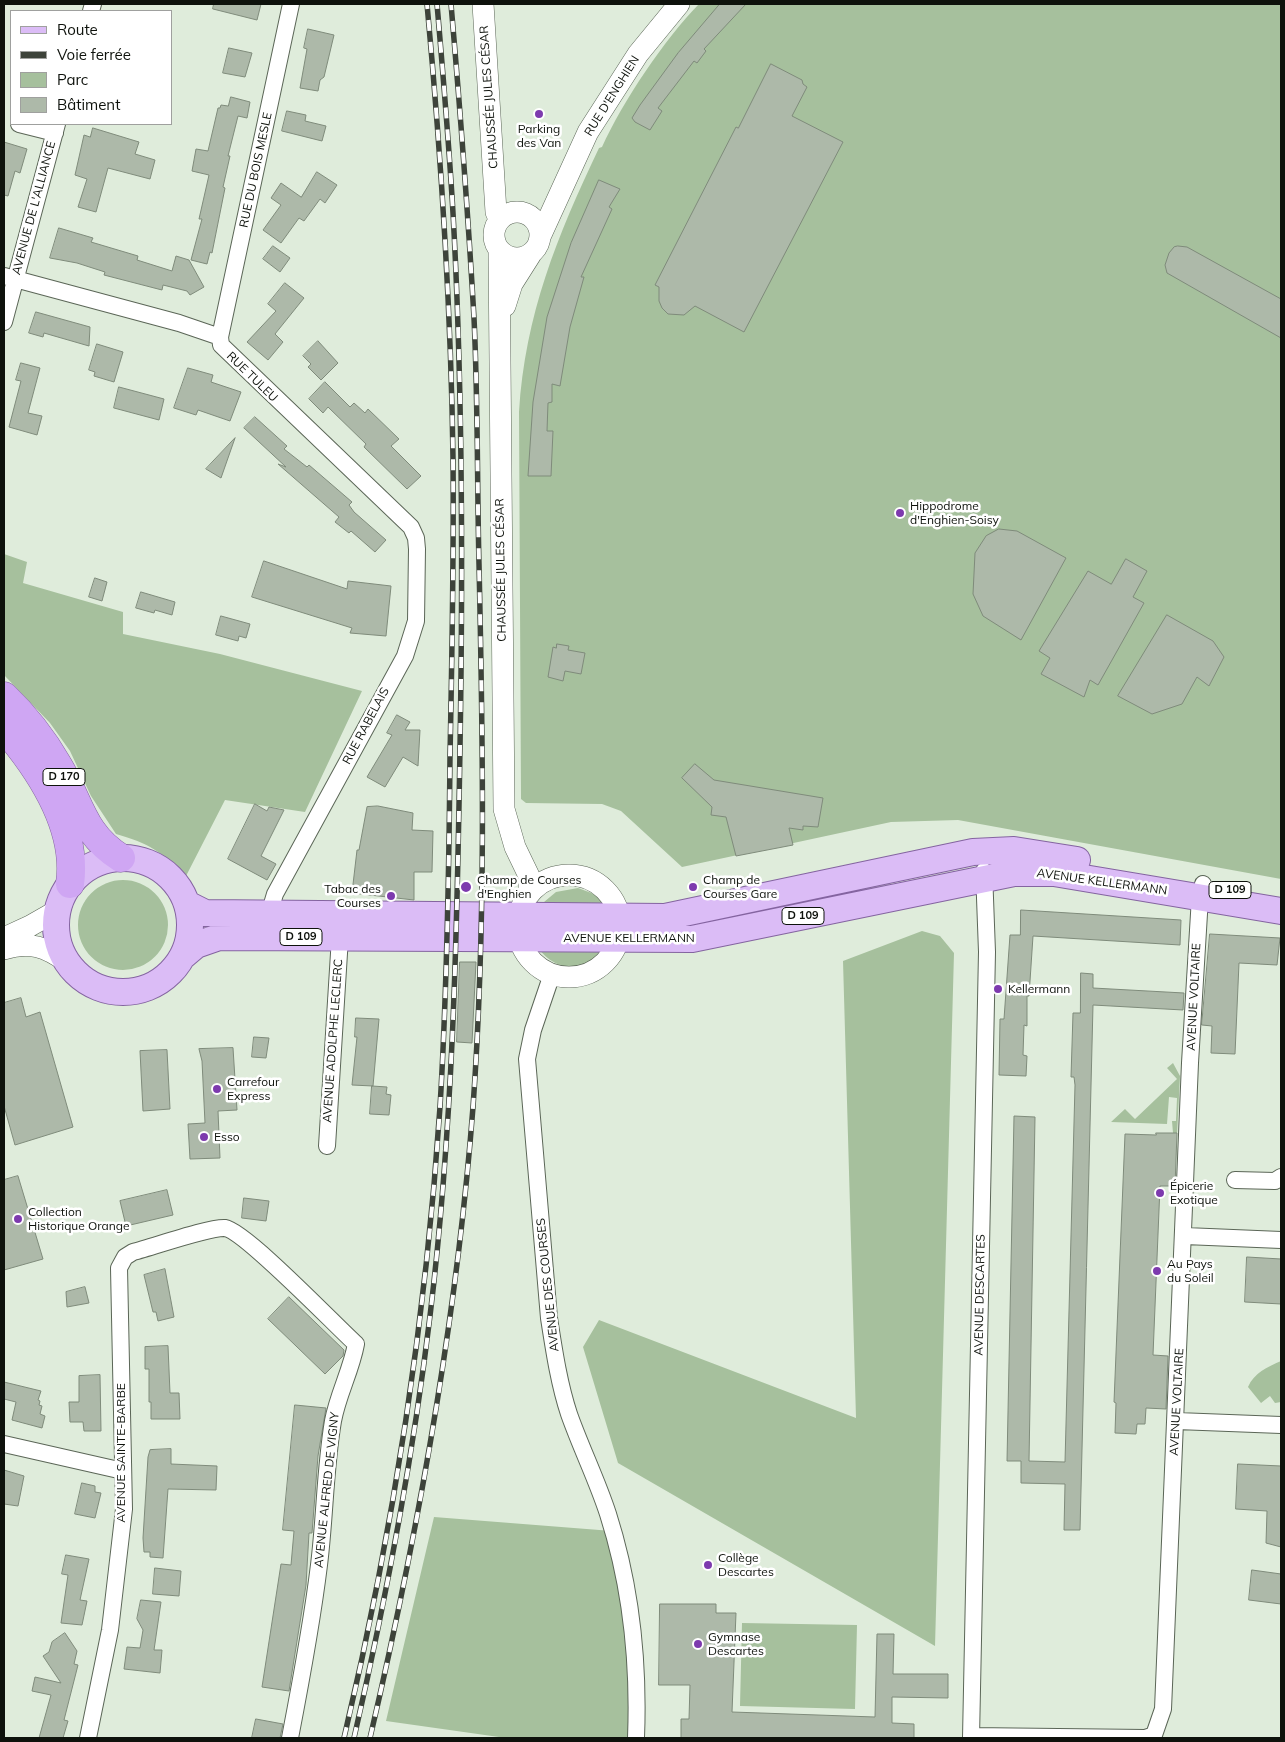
<!DOCTYPE html>
<meta charset="utf-8">
<style>
body{margin:0}
#map{position:relative;width:1285px;height:1742px;overflow:hidden;background:#dfecdb;font-family:Mulish,sans-serif}
canvas{display:block}
.frame{position:absolute;inset:0;border:5px solid #0e120c;pointer-events:none}
.legend{position:absolute;left:10px;top:10px;width:162px;height:115px;box-sizing:border-box;background:#fff;border:1px solid #9fa09e;margin:0;padding:6px 9px;list-style:none;font-size:15px;color:#0e120c}
.legend li{display:flex;align-items:center;gap:10px;height:25px}
.legend b{width:25px;border:1px solid #9fa09e}
</style>
<div id="map">
<canvas width="1285" height="1742"></canvas>
<div class="frame"></div>
<ul class="legend">
<li><b style="height:6px;background:#dbbcf6"></b>Route</li>
<li><b style="height:6px;background:#3d433a"></b>Voie ferrée</li>
<li><b style="height:14px;background:#a6c09d"></b>Parc</li>
<li><b style="height:14px;background:#adb9a9"></b>Bâtiment</li>
</ul>
</div>
<script>
const g = document.querySelector('canvas').getContext('2d');
g.lineJoin = 'round';
function paint(path, color) {
  g.fillStyle = color;
  g.fill(path, 'evenodd');
}
function strokePath(path, color, width, dash) {
  g.strokeStyle = color;
  g.lineWidth = width;
  g.lineCap = dash ? 'butt' : 'round';
  g.setLineDash(dash || []);
  g.stroke(path);
}
function drawText(font, color, halo, rows, align = 'center') {
  g.font = font + ' Mulish,sans-serif';
  g.lineWidth = 5;
  g.setLineDash([]);
  g.textBaseline = 'middle';
  g.strokeStyle = halo;
  g.fillStyle = color;
  for (const [text, x, y, turn = 0] of rows) {
    g.save();
    g.translate(x, y);
    g.rotate((+turn || 0) * Math.PI / 180);
    g.textAlign = isNaN(turn) ? turn : align;
    if (halo) g.strokeText(text, 0, 0);
    g.fillText(text, 0, 0);
    g.restore();
  }
}
paint(new Path2D(`
 M699,4H1281V879L958,820L891,822L682,867L621,811L602,804L526,803L521,799L519,412C525,315 557,236 599,148L602,147C623,101 664,40 699,4Z
 M4,554L27,562L23,583L123,612V634L220,654L362,691L305,812L225,800L185,878C164,852 148,843 116,834L91,796L70,751L50,723L4,675Z
 M78 925a45 45 0 1 1 90 0a45 45 0 1 1-90 0Z
 M578,888L594,894L607,907H538L556,892Z
 M922,931L940,936L954,953L935,1646L618,1463L583,1347L599,1320L856,1418L843,961Z
 M537,947L607,948C586,974 558,974 537,947Z
 M1173,1063L1180,1076L1177,1134L1173,1133L1172,1121H1176L1177,1098L1169,1097L1167,1124L1111,1122L1125,1109L1135,1119L1177,1079L1167,1068Z
 M1281,1361V1402L1275,1403L1270,1396L1261,1403L1248,1387C1254,1373 1267,1367 1281,1361Z
 M434,1517L612,1531L622,1570L636,1738H506L386,1721Z
 M742,1623L857,1625L855,1709L740,1706Z`), '#a6c09d');
const building = new Path2D(`
 M214,4H261L257,20L213,9Z
 M720,4H746L704,49L706,51L697,63L694,61L658,108L662,111L650,130L635,122L632,118L640,105L678,53Z
 M308,29L334,35L324,77L320,80L318,91L300,88L307,49L304,48Z
 M229,48L252,53L245,77L223,73Z
 M771,64L802,80L803,84L807,87L792,116L843,142L744,332L695,306L684,315L668,314L662,308L659,301V287L655,285L736,127L738,128Z
 M231,97L250,102L247,118L238,116L228,156H230L223,187L225,188L212,253L210,252L207,264L191,260L202,219H199L209,175L192,171L196,149L208,151L218,108H220L221,105L228,106Z
 M287,111L306,115L305,121L326,126L322,141L282,131Z
 M93,128L139,142L135,154L155,160L150,179L108,168L96,212L78,207L87,179L75,175L84,135L90,137Z
 M4,142L27,149L20,173L15,171L8,196L4,195Z
 M317,172L337,185L325,203L320,199L304,221L299,218L281,243L263,230L281,205L271,198L281,183L301,197Z
 M599,180L620,189L609,207L612,209L581,277H584L570,327L560,386L552,384V402L548,403L547,431H553L551,476H528L533,402L547,317L571,243Z
 M59,228L93,238L91,242L138,256L137,260L172,271L176,256L189,260L204,287L190,295L187,291L163,285L162,290L104,275L105,272L77,263L50,258Z
 M273,246L290,258L280,272L263,259Z
 M1178,246L1187,247L1281,299V338L1167,273L1165,265L1169,253L1174,247Z
 M285,283L304,298L275,334L283,342L268,360L247,342L276,311L268,304Z
 M36,312L90,327L89,346L44,333L43,337L29,333Z
 M318,341L338,363L321,380L308,367L311,364L303,356Z
 M97,344L123,352L114,382L94,376L95,372L89,370Z
 M21,363L40,368L28,413L42,416L37,435L9,427L21,381L16,380Z
 M188,368L213,375L211,382L241,392L230,421L198,410L196,415L174,408Z
 M325,382L350,407L354,403L365,413L368,409L399,439L391,446L421,476L407,489L364,447L366,444L328,407L323,413L309,399Z
 M119,387L164,399L159,420L114,408Z
 M255,417L287,446L284,449L307,467L309,465L352,502L349,505L354,512L386,540L375,552L351,531L349,533L335,522L339,517L278,464L286,467L244,428Z
 M235,438L221,478L206,469Z
 M999,529L1017,531L1066,558L1021,640L983,616L973,594L975,553L986,536Z
 M1126,559L1147,571L1133,597L1144,603L1098,685L1090,680L1084,697L1041,674L1050,658L1039,651L1088,571L1111,584Z
 M264,561L347,589L348,581L391,586L386,636L350,633L352,628L252,597Z
 M95,578L107,582L102,601L89,597Z
 M141,592L175,602L172,615L155,610L154,613L136,608Z
 M1167,615L1213,641L1224,657L1209,686L1197,677L1182,704L1152,714L1118,696Z
 M221,616L250,624L246,638L239,636L238,641L216,635Z
 M557,644L569,646L568,650L585,653L581,674L565,671L563,681L548,677L553,647L556,648Z
 M397,715L410,722L405,730H420L418,766L403,757L385,787L367,777L392,735L387,733Z
 M695,764L714,780L823,798L818,827L803,826V830L789,828L793,845L736,856L726,817L711,815L712,807L682,778Z
 M255,804L267,811L269,807L284,810L261,856L276,864L267,880L228,859Z
 M378,806L413,813L412,830L433,831L432,872H414V900L352,893L357,850H359L367,807Z
 M1021,910L1181,920L1180,945L1033,936L1029,996H1027V1026L1024,1025L1023,1055L1027,1056L1026,1076L999,1075L1000,1019H1004L1010,935H1020Z
 M1210,934L1280,938L1277,965L1239,963L1235,1054L1211,1053L1212,1026L1202,1025Z
 M460,962H476L472,1043L457,1042Z
 M1081,973L1093,974V988L1184,993L1183,1010L1093,1005L1080,1530H1064L1065,1484L1021,1483V1461H1007L1014,1116L1035,1117L1029,1461L1065,1462L1075,1085L1074,1077H1071L1073,1013H1080Z
 M21,998L26,1017L40,1012L73,1127L15,1145L4,1106V1003Z
 M356,1018L379,1019L373,1086L352,1085L357,1037H355Z
 M254,1037L269,1038L266,1058L252,1057Z
 M233,1048L237,1110L218,1111L220,1158L190,1159L188,1124L205,1123L202,1061L199,1049Z
 M167,1050L170,1109L143,1111L140,1051Z
 M372,1086L387,1087L386,1094L391,1095L389,1115L370,1114Z
 M1156,1133H1177L1175,1186H1160L1153,1355L1168,1356L1166,1409L1146,1408L1145,1424H1137L1136,1434L1115,1433L1116,1403L1114,1402L1125,1134L1156,1135Z
 M18,1176L43,1259L4,1270V1180Z
 M167,1190L173,1215L126,1226L120,1201Z
 M244,1198L269,1201L266,1221L242,1218Z
 M1247,1257L1281,1259V1304L1245,1302Z
 M165,1269L174,1317L158,1321L156,1312H153L144,1275Z
 M85,1287L89,1303L67,1307L66,1292Z
 M289,1297L344,1350L343,1356L325,1374L268,1319Z
 M168,1346L170,1393H179L180,1419H151V1402H149V1369H145V1347Z
 M100,1375L101,1431H84L83,1422H70L69,1402H79V1376Z
 M4,1382L41,1391L38,1400L40,1401L39,1405L42,1406L40,1414L45,1416L42,1428L12,1420L16,1402L4,1399Z
 M295,1405L326,1408L318,1456L312,1533H309L306,1585L289,1691L262,1687L281,1564L291,1565L294,1531L283,1530Z
 M171,1449V1464L217,1466L216,1490L168,1489L163,1558L150,1557V1552H144L143,1538L148,1457L150,1450Z
 M1238,1464L1281,1466V1547L1266,1543L1267,1511L1236,1509Z
 M4,1470L24,1476L18,1506L4,1504Z
 M82,1483L95,1486V1492L101,1493L95,1518L75,1514Z
 M66,1555L89,1559L80,1600L87,1601L82,1625L61,1623L68,1575L62,1574Z
 M155,1568L181,1571L179,1596L153,1594Z
 M1252,1570L1281,1574V1604L1249,1600Z
 M141,1600L161,1602L154,1650H162L160,1673L124,1669L127,1647L140,1648L143,1630L137,1619Z
 M660,1604H716V1613H736L732,1712L875,1717L877,1634H894L893,1674H948V1698L892,1697V1723L914,1724V1738H681V1719H689L690,1685H659Z
 M65,1633L77,1651L74,1664L78,1665L64,1720L68,1721L63,1738H39L51,1695L32,1691L35,1677L61,1683L43,1656L49,1652L52,1642Z
 M256,1719L283,1724L280,1738H252Z`);
paint(building, '#adb9a9');
strokePath(building, '#7f8b7b', 1);
const minor = new Path2D(`
 M91,11L93,4
 M19,124L55,133
 M4,276L179,323L220,337
 M4,322L57,124
 M269,914L275,894L405,656L416,621L417,549L416,538L411,527L221,345L220,337L291,4
 M552,974L533,1030L527,1059L549,1318C554,1350 559,1384 569,1414C581,1448 597,1480 608,1514C631,1586 639,1662 636,1738
 M327,1146L340,937
 M1235,1180L1275,1181L1281,1177
 M1185,1236L1281,1240
 M1177,1421L1281,1425
 M4,1444L123,1471
 M971,1736L1145,1738L1154,1735L1163,1709L1190,1063L1200,897L1203,884
 M88,1738L110,1630L124,1509L119,1268L125,1257L133,1252C153,1247 209,1227 225,1228C245,1231 335,1325 356,1344C351,1371 338,1394 333,1421C325,1468 325,1517 319,1565C312,1623 301,1681 290,1738
 M971,1738L987,952L984,871`);
const tertiary = new Path2D(`
 M483,4L496,212L499,219
 M494 235a23 23 0 1 1 46 0a23 23 0 1 1-46 0Z
 M540,237L588,132L638,54L679,4
 M499,250L504,809L515,847L529,876V894
 M505,306L512,284L531,254
 M518 926a51 51 0 1 1 102 0a51 51 0 1 1-102 0Z
 M4,938L30,926L58,910
 M4,949C30,941 46,947 67,962`);
const primary = new Path2D(`
 M56 925a67 67 0 1 1 134 0a67 67 0 1 1-134 0Z
 M187,904L205,913L665,917L973,852L1014,850L1077,860
 M183,956L196,945L219,937L692,939L1014,873H1054L1281,911`);
const trunk = new Path2D(`
 M4,696C25,716 43,739 58,765C80,801 82,834 121,858
 M4,728C40,770 78,827 70,884`);
strokePath(minor, '#5b6657', 18);
strokePath(tertiary, '#5b6657', 22);
strokePath(primary, '#8464a0', 28);
strokePath(trunk, '#8464a0', 29);
strokePath(minor, '#fff', 16);
strokePath(tertiary, '#fff', 21);
strokePath(primary, '#dbbcf6', 26);
strokePath(trunk, '#cfa6f3', 28);
const rail = new Path2D(`
 M344,1738C393,1531 426,1319 440,1107C447,990 449,873 450,756C452,657 454,558 453,458C451,307 441,155 427,4
 M354,1738C386,1599 413,1458 430,1316C453,1127 457,937 460,748C463,570 463,391 453,213C449,143 443,74 437,4
 M370,1738C418,1532 457,1318 473,1107C486,926 483,745 479,564C477,482 478,400 474,318C468,213 460,108 451,4`);
strokePath(rail, '#3d433a', 5.5);
strokePath(rail, '#fff', 4, [11]);
for (const [x, y, r, color] of [
 [539,114,5,"#7d3aae"],
 [900,513,5,"#7d3aae"],
 [466,887,6,"#7d3aae"],
 [693,887,5,"#7d3aae"],
 [391,896,5,"#7d3aae"],
 [998,989,5,"#7d3aae"],
 [217,1089,5,"#7d3aae"],
 [204,1137,5,"#7d3aae"],
 [1160,1193,5,"#7d3aae"],
 [18,1219,5,"#7d3aae"],
 [1157,1271,5,"#7d3aae"],
 [708,1565,5,"#7d3aae"],
 [698,1644,5,"#7d3aae"]
]) {
  const dot = new Path2D();
  dot.arc(x, y, r, 0, 2 * Math.PI);
  g.fillStyle = color;
  g.fill(dot);
  strokePath(dot, '#fff', 2);
}
for (const [x, y, w] of [
 [64,777,42],
 [1230,890,42],
 [803,916,42],
 [301,937,42]
]) {
  const box = new Path2D();
  box.roundRect(x - w / 2, y - 8.5, w, 17, 4);
  g.fillStyle = '#fff';
  g.fill(box);
  strokePath(box, '#0e120c', 1);
}
drawText('bold 11px', '#0e120c', null, [
 ["D 170",64,777],
 ["D 109",1230,890],
 ["D 109",803,916],
 ["D 109",301,937]
]);
drawText('12px', '#0e120c', '#fff', [
 ["RUE D'ENGHIEN",612,96,-58],
 ["CHAUSSÉE JULES CÉSAR",489,97,-94],
 ["RUE DU BOIS MESLE",256,170,-78],
 ["AVENUE DE L'ALLIANCE",34,208,-75],
 ["RUE TULEU",252,377,44],
 ["CHAUSSÉE JULES CÉSAR",501,570,-91],
 ["RUE RABELAIS",366,726,-62],
 ["AVENUE KELLERMANN",1102,882,8],
 ["AVENUE KELLERMANN",629,938],
 ["AVENUE VOLTAIRE",1194,997,-87],
 ["AVENUE ADOLPHE LECLERC",333,1041,-86],
 ["AVENUE DES COURSES",548,1285,-96],
 ["AVENUE DESCARTES",980,1295,-89],
 ["AVENUE VOLTAIRE",1177,1402,-87],
 ["AVENUE SAINTE-BARBE",121,1453,-90],
 ["AVENUE ALFRED DE VIGNY",327,1490,-84]
]);
drawText('12px', '#0e120c', '#fff', [
 ["Parking",539,129,"center"],
 ["des Van",539,143,"center"],
 ["Hippodrome",910,506],
 ["d'Enghien-Soisy",910,520],
 ["Champ de Courses",477,880],
 ["d'Enghien",477,894],
 ["Champ de",703,880],
 ["Courses Gare",703,894],
 ["Tabac des",381,889,"right"],
 ["Courses",381,903,"right"],
 ["Kellermann",1008,989],
 ["Carrefour",227,1082],
 ["Express",227,1096],
 ["Esso",214,1137],
 ["Épicerie",1170,1186],
 ["Exotique",1170,1200],
 ["Collection",28,1212],
 ["Historique Orange",28,1226],
 ["Au Pays",1167,1264],
 ["du Soleil",1167,1278],
 ["Collège",718,1558],
 ["Descartes",718,1572],
 ["Gymnase",708,1637],
 ["Descartes",708,1651]
], 'left');
</script>
